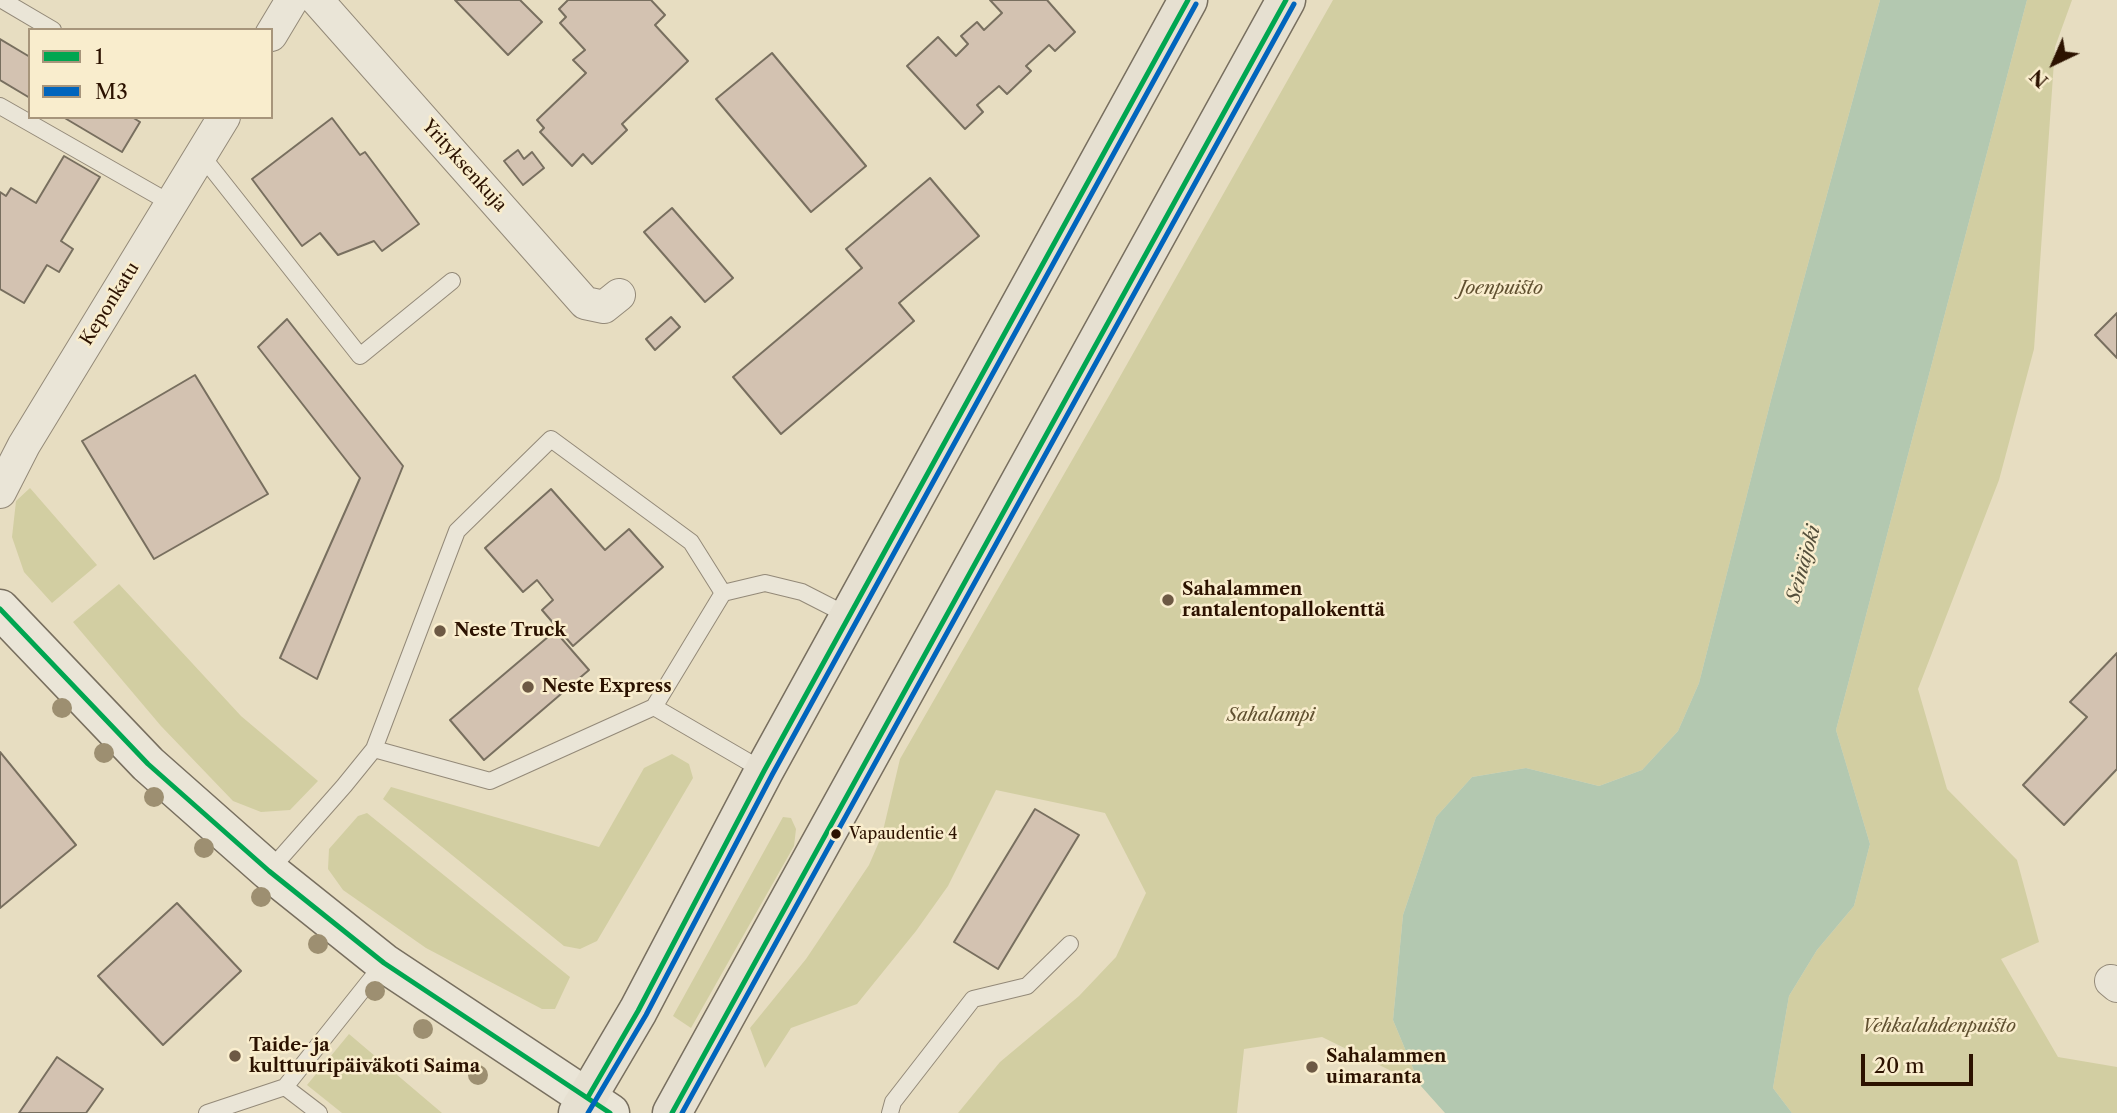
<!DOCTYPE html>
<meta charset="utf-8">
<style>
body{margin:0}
#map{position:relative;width:2117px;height:1113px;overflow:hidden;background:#e7ddc1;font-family:"Libre Caslon Text",serif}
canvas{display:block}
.legend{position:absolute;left:28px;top:28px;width:245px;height:91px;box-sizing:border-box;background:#f9edcd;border:2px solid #a7957b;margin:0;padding:9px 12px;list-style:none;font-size:21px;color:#2c1200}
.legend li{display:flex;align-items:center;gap:14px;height:35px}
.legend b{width:35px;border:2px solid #a7957b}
.north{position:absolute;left:2019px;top:28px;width:70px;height:70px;-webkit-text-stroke:5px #f9edcd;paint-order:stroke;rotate:224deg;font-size:19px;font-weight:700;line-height:28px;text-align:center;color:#2c1200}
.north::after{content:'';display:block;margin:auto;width:24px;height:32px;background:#2c1200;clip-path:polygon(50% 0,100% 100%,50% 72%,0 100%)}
.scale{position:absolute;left:1861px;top:1054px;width:112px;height:32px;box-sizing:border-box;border:4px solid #2c1200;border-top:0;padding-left:9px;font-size:21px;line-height:24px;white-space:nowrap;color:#2c1200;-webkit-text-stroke:5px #f9edcd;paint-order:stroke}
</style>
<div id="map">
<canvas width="2117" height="1113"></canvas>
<ul class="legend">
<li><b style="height:9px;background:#00a651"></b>1</li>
<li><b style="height:9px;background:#0065bd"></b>M3</li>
</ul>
<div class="north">N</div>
<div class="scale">20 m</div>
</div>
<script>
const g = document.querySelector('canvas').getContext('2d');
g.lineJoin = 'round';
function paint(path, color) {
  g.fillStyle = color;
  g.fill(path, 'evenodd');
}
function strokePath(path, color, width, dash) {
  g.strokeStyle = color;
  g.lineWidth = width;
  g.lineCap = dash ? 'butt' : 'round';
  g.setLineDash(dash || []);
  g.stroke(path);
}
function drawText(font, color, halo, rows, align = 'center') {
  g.font = font + ' "Libre Caslon Text",serif';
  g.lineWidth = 5;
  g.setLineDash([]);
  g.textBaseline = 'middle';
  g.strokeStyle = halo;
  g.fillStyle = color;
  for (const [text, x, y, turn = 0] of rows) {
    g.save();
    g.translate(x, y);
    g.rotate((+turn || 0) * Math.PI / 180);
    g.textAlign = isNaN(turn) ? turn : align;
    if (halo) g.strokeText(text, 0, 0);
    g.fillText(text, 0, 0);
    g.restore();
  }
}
paint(new Path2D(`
 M1333,0H1880L1772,396L1699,683L1678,731L1642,770L1599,786L1526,768L1472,777L1436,817L1403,915L1393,1020L1420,1085L1322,1037L1244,1049L1237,1113H958L1000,1062L1079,996L1116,957L1146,893L1105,813L996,790L948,886L916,931L857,1004L791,1028L765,1068L750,1028L806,959L869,865L882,835L900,759L1109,396Z
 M2027,0H2072L2055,47L2034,349L1999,480L1918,689L1947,789L2017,860L2039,942L2001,959L2058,1057L2117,1067V1113H1792L1773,1088L1789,996L1817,950L1854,906L1870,844L1836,730Z
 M30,488L97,565L52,603L24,572L12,537L16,501Z
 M119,584L241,716L318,781L290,810L261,812L233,801L161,726L73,622Z
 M672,754L689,764L693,778L597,941L580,949L564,946L383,799L391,787L599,847L644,768Z
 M367,813L570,977L555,1009H542L426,948L343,890L328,869L329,849L358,816Z
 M783,817L791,818L796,829L794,846L691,1028L673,1016Z
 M349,1034L442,1113H342L307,1085Z`), '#d2cea2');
paint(new Path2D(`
 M1880,0H2027L1836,730L1870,844L1854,906L1817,950L1789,996L1773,1088L1792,1113H1445L1420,1085L1393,1020L1403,915L1436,817L1472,777L1526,768L1599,786L1642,770L1678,731L1699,683L1772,396Z`), '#b3c8b0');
const building = new Path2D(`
 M455,0H520L542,22L508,55Z
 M568,0H651L665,15L655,25L688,61L622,124L627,130L592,164L583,154L572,166L540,132L544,128L537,120L586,73L573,60L585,50L560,23L566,17L559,9Z
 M990,0H1047L1075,32L1055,51L1049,45L1026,66L1031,71L1007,94L999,86L977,105L983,112L965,129L907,66L938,37L956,56L968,44L961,36L977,22L984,30L1002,13Z
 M0,39L30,57V98L0,80Z
 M772,53L866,166L811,212L716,99Z
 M63,117H132L140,122L122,152Z
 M332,118L360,155L365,152L419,224L382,251L374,241L338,255L320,233L302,246L252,179Z
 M518,150L524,159L532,152L544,168L523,185L504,161Z
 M64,156L100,177L61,241L73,249L59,272L47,265L24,303L0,289V192L6,196L11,188L36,203Z
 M930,178L979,236L899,303L914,321L781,434L733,377L862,268L846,249Z
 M672,208L733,278L705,302L644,232Z
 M2117,313V358L2095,335Z
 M671,317L680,327L655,350L646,339Z
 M287,319L403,466L317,679L280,658L360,478L258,347Z
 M195,375L268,494L154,559L82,441Z
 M551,489L605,550L629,529L663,567L573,646L542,610L553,600L537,580L523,592L485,548Z
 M555,631L589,670L484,760L450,720Z
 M2117,653V769L2064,825L2023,785L2087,717L2070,702Z
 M0,752L76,845L0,908Z
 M1035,809L1079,835L998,969L954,942Z
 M177,903L241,971L163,1045L98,976Z
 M57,1057L103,1089L86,1113H19Z`);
paint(building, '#d3c2b1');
strokePath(building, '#786f5f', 2);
const lane = new Path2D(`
 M2,0L53,30
 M0,106L172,204
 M202,156L360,356L452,281
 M723,593L765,583L802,592L849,616
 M654,707L764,771
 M269,871L344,786L374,749L457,531L551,439L691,542L723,593L654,707L490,781L374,749
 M285,1087L319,1113
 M207,1113L285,1087L384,963
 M890,1113L893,1102L973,999L1027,986L1070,944`);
const street = new Path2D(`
 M317,0L585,303L604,307L619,295
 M271,35L292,0
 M0,492L24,445L224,117
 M2111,981L2117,986`);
const secondary = new Path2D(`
 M0,609L148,764L269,871L384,963L610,1113`);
const primary = new Path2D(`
 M578,1113L638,1011L764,771L1188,0
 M672,1113L1286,0`);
strokePath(lane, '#938978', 18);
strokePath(street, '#938978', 34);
strokePath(secondary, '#786f5f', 41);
strokePath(primary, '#786f5f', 41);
strokePath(lane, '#eae5d7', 16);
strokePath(street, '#eae5d7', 32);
strokePath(secondary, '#eae5d7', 38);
strokePath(primary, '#e6e0d1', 38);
strokePath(new Path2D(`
 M0,609L148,764L269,871L384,963L610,1113
 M588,1097L638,1011L764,771L1188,0
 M672,1113L1286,0`), '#00a651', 5);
strokePath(new Path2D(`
 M588,1113L646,1015L772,775L1196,4
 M682,1113L1294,4`), '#0065bd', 5);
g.fillStyle = '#9d8f71';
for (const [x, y] of [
 [62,708],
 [104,753],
 [154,797],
 [204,848],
 [261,897],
 [318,944],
 [375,991],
 [423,1029],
 [478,1075]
]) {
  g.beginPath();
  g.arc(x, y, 10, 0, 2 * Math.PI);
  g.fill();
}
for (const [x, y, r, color] of [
 [1168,600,7,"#6d5944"],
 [440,631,7,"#6d5944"],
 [528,687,7,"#6d5944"],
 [836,834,6,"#2c1200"],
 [235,1056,7,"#6d5944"],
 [1312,1067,7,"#6d5944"]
]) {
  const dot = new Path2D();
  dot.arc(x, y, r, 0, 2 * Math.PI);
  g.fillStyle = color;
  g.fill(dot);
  strokePath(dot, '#f9edcd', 2.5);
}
drawText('16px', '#2c1200', '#f9edcd', [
 ["Vapaudentie 4",849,834]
], 'left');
drawText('18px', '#2c1200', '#f9edcd', [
 ["Yrityksenkuja",464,166,48],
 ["Keponkatu",110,304,-58]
]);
drawText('italic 18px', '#605030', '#f9edcd', [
 ["Joenpuisto",1501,289],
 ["Sahalampi",1271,716],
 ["Vehkalahdenpuisto",1939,1027]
]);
drawText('bold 18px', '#2c1200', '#f9edcd', [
 ["Sahalammen",1182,590],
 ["rantalentopallokenttä",1182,611],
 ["Neste Truck",454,631],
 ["Neste Express",542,687],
 ["Taide- ja",249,1046],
 ["kulttuuripäiväkoti Saima",249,1067],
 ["Sahalammen",1326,1057],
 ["uimaranta",1326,1078]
], 'left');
drawText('italic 19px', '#544f3b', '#f9edcd', [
 ["Seinäjoki",1804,564,-74]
]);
</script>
